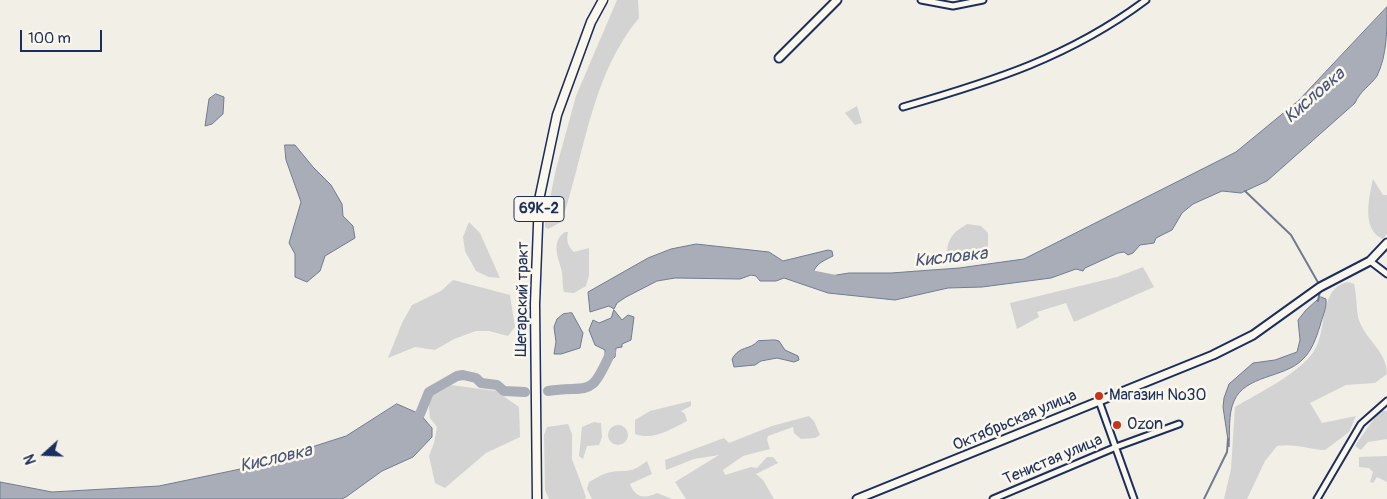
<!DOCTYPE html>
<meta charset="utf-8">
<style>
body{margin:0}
#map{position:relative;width:1387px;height:499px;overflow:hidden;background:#f2efe6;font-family:Pangolin,sans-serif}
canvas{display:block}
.north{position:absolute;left:20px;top:429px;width:50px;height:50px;-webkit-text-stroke:4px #fbf7ec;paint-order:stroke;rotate:250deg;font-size:14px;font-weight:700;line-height:20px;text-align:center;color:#1b2f5e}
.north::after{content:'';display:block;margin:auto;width:18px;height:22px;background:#1b2f5e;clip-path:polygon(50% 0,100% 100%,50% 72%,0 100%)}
.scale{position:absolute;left:20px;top:30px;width:82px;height:22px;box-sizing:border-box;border:2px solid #1b2f5e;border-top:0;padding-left:6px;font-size:15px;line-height:18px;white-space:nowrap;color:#1b2f5e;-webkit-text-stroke:4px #fbf7ec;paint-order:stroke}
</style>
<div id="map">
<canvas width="1387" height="499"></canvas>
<div class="north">N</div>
<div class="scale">100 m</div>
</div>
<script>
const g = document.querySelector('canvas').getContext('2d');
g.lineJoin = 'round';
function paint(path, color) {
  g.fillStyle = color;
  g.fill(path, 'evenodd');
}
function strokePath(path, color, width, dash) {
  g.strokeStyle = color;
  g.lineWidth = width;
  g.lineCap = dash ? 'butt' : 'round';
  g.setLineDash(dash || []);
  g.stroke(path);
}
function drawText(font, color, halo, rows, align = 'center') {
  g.font = font + ' Pangolin,sans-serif';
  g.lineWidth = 5;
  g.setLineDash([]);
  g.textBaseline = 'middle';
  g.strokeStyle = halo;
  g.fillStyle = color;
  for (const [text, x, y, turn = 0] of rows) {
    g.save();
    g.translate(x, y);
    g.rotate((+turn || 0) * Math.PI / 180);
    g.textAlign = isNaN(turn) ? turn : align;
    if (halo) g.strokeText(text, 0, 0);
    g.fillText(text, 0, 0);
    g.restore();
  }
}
paint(new Path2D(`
 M617,0H638L639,18C594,72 586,143 566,208L561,222L548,229L545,227V223L556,169L576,96Z
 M857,106L862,123L855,125L845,113Z
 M1373,179L1383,195H1387V234L1383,239C1361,230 1369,197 1373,179Z
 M469,222L480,233L500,278L489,277L476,271L465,251L463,237Z
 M967,224L981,226L988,233V250L984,252L947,253C947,238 955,231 967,224Z
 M565,232H568C566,240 568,247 574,252L589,248V275L586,286L574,293L564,292C562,286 563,279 562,272C559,259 550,242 565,232Z
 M1143,267L1154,287L1074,322L1066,303L1037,312L1039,317L1017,329L1010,303L1117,277Z
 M453,280L510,295L515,327L508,336L489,331H476L454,339L435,350L415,347L388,358L402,323L412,305L441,291Z
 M1348,282L1354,284L1355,289C1357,300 1356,316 1361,325C1369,342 1387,353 1387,374L1375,383L1346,385L1310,403L1322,423L1356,416L1349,432L1325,450C1308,449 1293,443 1277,446L1265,461L1247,499H1224L1231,469L1235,407C1257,394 1300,373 1314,351C1328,331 1318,288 1348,282Z
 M451,385L496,391L519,407L520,437L486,453L445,488L435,483L429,456L434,443L437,427L430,418L428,397Z
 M691,401V406L681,411L685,414L687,421C671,429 653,441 635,434V420L650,411Z
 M1380,410L1387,411V439L1368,442L1361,450L1355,446Z
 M809,416L814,421L820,435L815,438L801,439L794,433L793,427L768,436L767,440L770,449L743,456L723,470L725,475L751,467L757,468L767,457H773L778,463L756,474L763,480L774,499H686L675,482L719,455L694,459L666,470L665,460L724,438L729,443L772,426Z
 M594,422L601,423L602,437L599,445L587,446L583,459L579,456L582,427Z
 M568,424L572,434V459L586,497L585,499H549L545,490L544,435L547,427Z
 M608 435a10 10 0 1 1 20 0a10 10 0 1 1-20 0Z
 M1387,456V482L1377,477L1373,483L1370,482L1373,472L1369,468L1359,467V457Z
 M647,461L652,474L630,484C635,498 645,499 657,493L672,499H592L587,489L589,482C595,479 600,475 607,473C626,468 628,476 647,461Z`), '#d2d3d2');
const water = new Path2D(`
 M1387,7C1387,32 1387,55 1377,76C1370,86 1360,91 1355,103L1267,181L1241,193L1222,191L1193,204L1182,213L1172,230L1156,238L1154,243L1140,245L1133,253L1128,255L1124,252L1118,253L1085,268L1083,271L1076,269L1051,278L982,287L948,288L895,300L828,293L784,278L776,281H760L756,276L751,275L740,279L675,278L657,281L626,297L617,303L614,309L609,306L590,312L588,292L648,258L671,249L696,244L769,252L783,261L828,250L832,251L833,256C821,262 813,265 812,279L849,273H891L959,268L1024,259L1236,152L1298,101Z
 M216,94L224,97L223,114L212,124L205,126L209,99Z
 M285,145H295L313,167L331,185L342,204L343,216L353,226L355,238L325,256L320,271L307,282L295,277V254L289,243L301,202L286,160Z
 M1321,297L1326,299C1327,308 1322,318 1320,326C1316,338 1312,351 1302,360C1284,378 1245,375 1234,401C1228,414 1230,433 1229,447L1223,407L1224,398L1229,384L1253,363L1275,360L1297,352L1300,340L1298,320L1306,310Z
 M614,310L622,320L628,315L634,317L631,340L622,344V347L616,348L615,357L605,364V350L595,345L589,330L593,320L599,323L611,318Z
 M572,313L583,333L580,348L561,354H554L556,342L554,327L557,319L563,314Z
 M775,340L779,341L785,350L798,356L799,360L794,362L777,358L761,361L755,365L734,367L732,359C740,345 749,351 758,341Z
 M397,404L420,414L432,428V437L413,457L382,471L346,497L341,499H0V482L52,492L159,486L250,467L346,436Z`);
paint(water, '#a9adb7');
strokePath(water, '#707b93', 1);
strokePath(new Path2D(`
 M1245,191L1291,235L1320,286
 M1318,301L1320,291
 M1204,499L1227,452L1228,439`), '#707b93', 2);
strokePath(new Path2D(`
 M800,273L835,280
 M548,391C591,385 590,399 611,352
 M413,423L420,414L429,392L457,376L463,375L476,378L481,383L497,385L504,391L525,392`), '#a9adb7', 10);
const street = new Path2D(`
 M921,0L953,6L983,0
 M903,107C993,81 1070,57 1146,0
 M1370,261L1387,274
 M1099,401L1134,499
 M993,499L1116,447L1179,424
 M1317,499L1361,424L1387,401`);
const secondary = new Path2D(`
 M779,58L837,0
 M857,499L1213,355L1253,335L1320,287L1370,261L1387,243`);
const primary = new Path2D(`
 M537,499L535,304L539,200L557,115L591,22L603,0`);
strokePath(street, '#1b2f5e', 9);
strokePath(secondary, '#1b2f5e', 11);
strokePath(primary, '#1b2f5e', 11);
strokePath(street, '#fbf7ec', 5);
strokePath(secondary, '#fbf7ec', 7);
strokePath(primary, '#fbf7ec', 8);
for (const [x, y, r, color] of [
 [1099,396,5,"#c8321e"],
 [1117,425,5,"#c8321e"]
]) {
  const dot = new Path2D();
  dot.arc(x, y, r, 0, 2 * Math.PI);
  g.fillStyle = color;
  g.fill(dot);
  strokePath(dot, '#fbf7ec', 2);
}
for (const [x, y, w] of [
 [539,209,50]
]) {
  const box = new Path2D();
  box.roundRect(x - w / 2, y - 12.5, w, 25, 4);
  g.fillStyle = '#fbf7ec';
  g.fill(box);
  strokePath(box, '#1b2f5e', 1);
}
drawText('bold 15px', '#1b2f5e', null, [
 ["69К-2",539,209]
]);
drawText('16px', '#1b2f5e', '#fbf7ec', [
 ["Шегарский тракт",523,299,-89],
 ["Октябрьская улица",1015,421,-23],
 ["Тенистая улица",1053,460,-23]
]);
drawText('16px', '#1b2f5e', '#fbf7ec', [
 ["Магазин №30",1109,396],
 ["Ozon",1127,425]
], 'left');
drawText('italic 18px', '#465579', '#fbf7ec', [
 ["Кисловка",1315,96,-41],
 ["Кисловка",951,258,-6],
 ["Кисловка",276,459,-13]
]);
</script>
